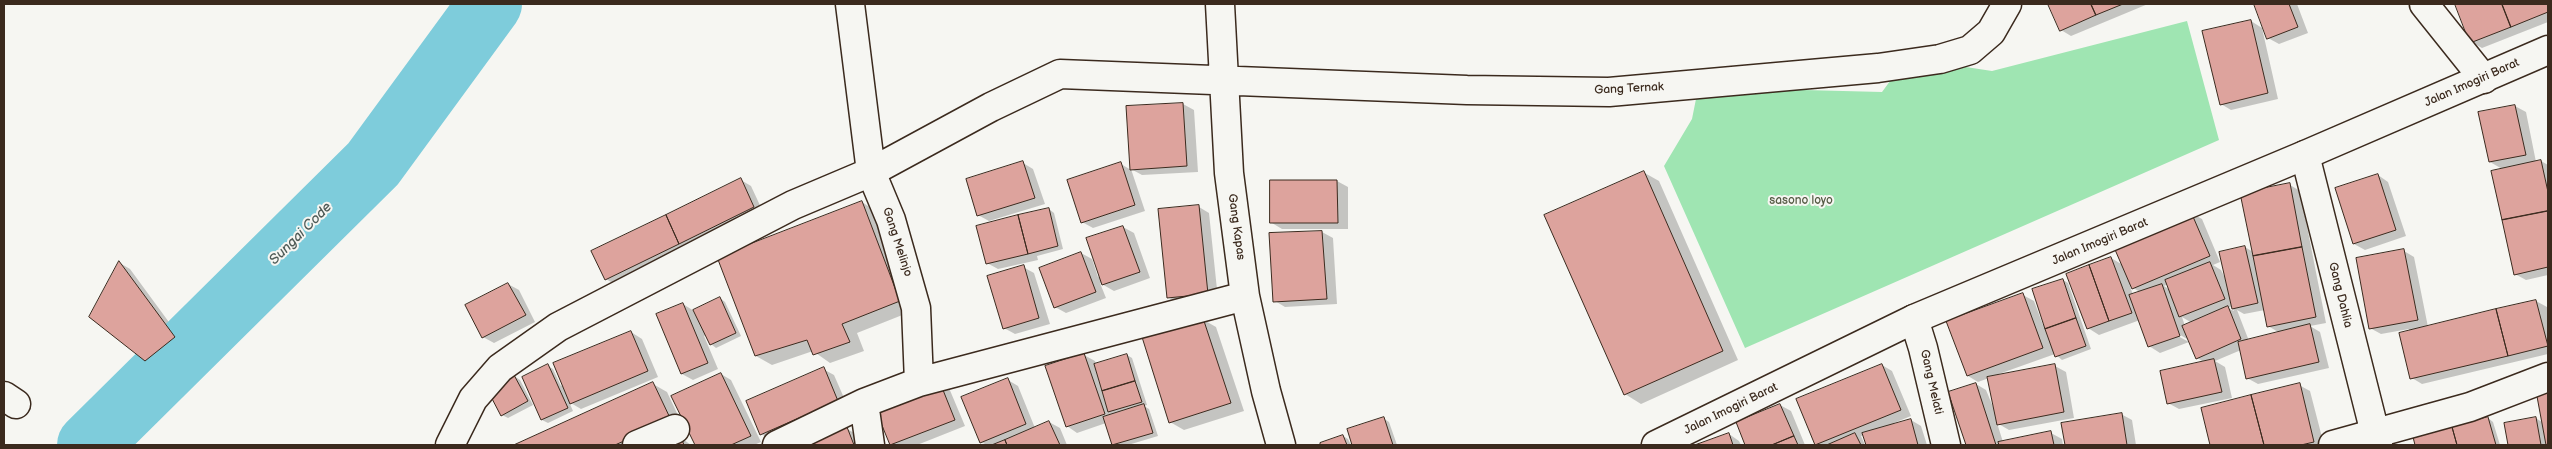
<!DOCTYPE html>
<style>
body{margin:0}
#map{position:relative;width:2552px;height:449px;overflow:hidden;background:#f6f6f2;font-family:"Balsamiq Sans",sans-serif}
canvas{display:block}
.frame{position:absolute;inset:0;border:5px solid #3b2a1e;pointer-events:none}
</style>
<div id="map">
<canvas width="2552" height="449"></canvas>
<div class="frame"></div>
</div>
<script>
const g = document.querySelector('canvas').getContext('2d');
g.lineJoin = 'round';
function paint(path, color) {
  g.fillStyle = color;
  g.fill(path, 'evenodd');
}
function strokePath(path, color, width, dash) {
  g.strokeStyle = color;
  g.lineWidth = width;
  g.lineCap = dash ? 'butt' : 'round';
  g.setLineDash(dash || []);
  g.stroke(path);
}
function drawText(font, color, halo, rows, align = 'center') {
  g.font = font + ' "Balsamiq Sans",sans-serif';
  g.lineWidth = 4;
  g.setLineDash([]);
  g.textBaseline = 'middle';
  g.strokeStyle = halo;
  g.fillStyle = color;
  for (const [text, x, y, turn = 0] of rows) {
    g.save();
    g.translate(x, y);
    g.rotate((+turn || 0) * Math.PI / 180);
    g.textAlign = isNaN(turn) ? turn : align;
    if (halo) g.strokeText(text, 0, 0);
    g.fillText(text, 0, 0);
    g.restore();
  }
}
paint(new Path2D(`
 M2187,21L2219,140L1745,348L1664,166L1692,119L1696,99L1726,88L1882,92L1907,58L1992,71Z`), '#9fe5b2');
paint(new Path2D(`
 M2049,4H2148L2071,36L2061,30Z
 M2255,4H2297L2308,33L2279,44L2268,38Z
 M2456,4H2548V22L2482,48L2471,42Z
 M2251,21L2262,28L2278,99L2231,110L2221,104Z
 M1183,104L1194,110L1198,172L1142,175L1131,169L1145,211L1093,228L1082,222L1121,164L1131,170L1127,108Z
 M2515,106L2526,112L2536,162L2541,161L2548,165V275L2526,280L2515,274L2504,170L2490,162Z
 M1023,163L1033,169L1045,204L989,221L978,215Z
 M1643,172L1659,181L1738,360L1641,404L1625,394L1546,215Z
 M2378,175L2388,182L2406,236L2365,250L2354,244Z
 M741,180L751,186L764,214L616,285L606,279Z
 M1337,181L1348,187V229H1282L1272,223Z
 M2290,185L2300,191L2326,323L2310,326L2320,332L2329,368L2258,384L2247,378L2241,350L2215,361L2225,367L2232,398L2179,409L2168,403L2204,362L2197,358L2189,340L2175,332L2174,334L2189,342L2160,353L2149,346L2140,320L2099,335L2088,328L2111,258L2123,265L2191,213L2202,219L2220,262L2213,265L2221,270L2226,280L2245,247L2253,252ZM2168,284L2170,290L2164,286ZM2130,286L2140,292L2133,295ZM2232,306L2234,311L2228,308ZM2237,310L2244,314L2265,310L2268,326L2280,333L2249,341ZM2182,317L2192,323L2185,326Z
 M862,202L877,212L915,310L857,333L864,351L830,363L813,351L772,365L756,356Z
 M1199,207L1209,213L1218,299L1179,303L1168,297Z
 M1049,209L1054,213L1063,249L1037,256L1038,260L998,269L987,263Z
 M1123,227L1134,233L1150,278L1114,291L1100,283L1106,298L1066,313L1055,307L1081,253L1092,259L1098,277L1100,276Z
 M1322,232L1333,238L1337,304L1285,307L1275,301L1271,235Z
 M2404,251L2414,257L2428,327L2536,301L2547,307L2548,313V354L2422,384L2412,378L2409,329L2381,334L2370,328Z
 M120,263L130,269L185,344L157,366L146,360Z
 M1023,267L1034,273L1050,324L1015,334L1004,328Z
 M2063,280L2068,283L2091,349L2062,360L2055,354L1996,375L2055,366L2066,372L2074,418L2009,430L1997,423L2003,442L2051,433L2062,439L2063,445H1967L1950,393L1976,384L1986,390L1996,414L1989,378L1978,382L1968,376L2023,295L2034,301L2043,325H2045Z
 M508,284L519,290L535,322L494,343L483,337Z
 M720,298L725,302L741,336L716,348L711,344L706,335L704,336L718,369L693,380L682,374L658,315L683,304L694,311Z
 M1202,319L1216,327L1244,411L1184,430L1170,422Z
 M631,332L642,339L658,377L581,409L569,402L573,411L548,423L542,420L523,377L548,366L553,369L561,386Z
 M1084,355L1095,361L1096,364L1127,355L1132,358L1147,405L1144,406L1149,409L1158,436L1128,445H1114L1106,423L1077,433L1067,426Z
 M1882,365L1892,371L1911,416L1894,423L1895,425L1911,420L1921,426L1927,445H1867L1864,435L1861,436L1865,445L1816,444Z
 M823,369L834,375L848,407L772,440L761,434Z
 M721,374L731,380L761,442L754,445H696L673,397Z
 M514,376L520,380L533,405L508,418L502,415Z
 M1008,380L1018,386L1035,428L1049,422L1060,428L1067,445H987L981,442Z
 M653,384L667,392L684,428L646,445H517Z
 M2299,385L2310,391L2324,445H2211L2202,409Z
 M949,388L965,426L917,445H891L875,407Z
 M2548,390V445H2509L2505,424L2536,418L2543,423Z
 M1780,405L1791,411L1805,445H1747L1737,423Z
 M2121,414L2132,420L2136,445H2066L2063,424Z
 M1383,418L1389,422L1397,445H1354L1348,430Z
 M2488,418L2493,422L2500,445H2417L2415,438Z
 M847,429L858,435L862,445H805Z
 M1729,434L1739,441L1741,445H1699Z
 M1343,436L1348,439L1351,445H1322Z
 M680,437L691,445H660Z`), '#0003');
strokePath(new Path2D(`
 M89,445L373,164L490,4`), '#7eccdb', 64);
const building = new Path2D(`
 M2048,4H2091L2096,15L2060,31Z
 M2091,4H2123L2096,15Z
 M2254,4H2289L2298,27L2267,39Z
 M2455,4H2502L2511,27L2470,43Z
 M2502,4H2548V12L2511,27Z
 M2251,20L2268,93L2220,105L2202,31Z
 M1183,103L1187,166L1130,170L1126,106Z
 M2515,105L2526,155L2489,162L2478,112Z
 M2541,160L2548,192V211L2502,220L2491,171Z
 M1023,161L1035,198L977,216L966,179Z
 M1121,162L1135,205L1081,223L1067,180Z
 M1644,171L1723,351L1624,395L1544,215Z
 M2378,174L2396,230L2353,244L2335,188Z
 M741,178L754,207L679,244L666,215Z
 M1270,180H1337L1338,223H1270Z
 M2290,183L2302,247L2253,256L2240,193Z
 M862,201L900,301L842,324L850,342L813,355L807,340L755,356L717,257Z
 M1199,205L1208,294L1167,298L1158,209Z
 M1049,208L1058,246L1028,254L1018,215Z
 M2548,211V267L2514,275L2502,220Z
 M2191,212L2210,256L2132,289L2113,245Z
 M666,215L679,244L605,280L591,251Z
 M1018,215L1028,254L986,264L976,226Z
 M1123,226L1140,272L1102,285L1086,238Z
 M1322,231L1327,299L1273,302L1269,233Z
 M2245,246L2258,303L2232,309L2219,252Z
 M2302,247L2316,317L2267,327L2253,256Z
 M2404,249L2418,320L2369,329L2356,258Z
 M1081,252L1096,292L1054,308L1039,268Z
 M2111,257L2132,313L2109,321L2089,265Z
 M119,261L175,337L145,361L89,317Z
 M2210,262L2225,299L2179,317L2165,280Z
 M1024,265L1039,318L1003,329L987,276Z
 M2089,265L2109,321L2087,329L2066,274Z
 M2063,279L2076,318L2045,329L2032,289Z
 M508,283L526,315L482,338L465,305Z
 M2162,284L2180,336L2148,347L2129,295Z
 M2023,293L2043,348L1967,376L1946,321Z
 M720,297L736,333L710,345L693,310Z
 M2536,300L2548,346L2508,356L2496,309Z
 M683,303L708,363L681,374L656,314Z
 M2228,306L2241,339L2196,359L2182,326Z
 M2496,309L2508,356L2410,379L2399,333Z
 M1203,318L1231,403L1169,423L1142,337Z
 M2076,318L2086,346L2055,357L2045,329Z
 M2310,324L2319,362L2246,379L2238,342Z
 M631,331L648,371L570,404L553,363Z
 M1084,353L1105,414L1066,427L1045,366Z
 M1127,354L1135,381L1102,391L1094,364Z
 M2214,359L2222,392L2167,404L2160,371Z
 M548,364L568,408L541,420L522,377Z
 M1882,364L1901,410L1815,445L1796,399Z
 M2055,364L2064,412L1997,425L1987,377Z
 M824,367L838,401L760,435L746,401Z
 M721,373L751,436L731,445H695L671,396Z
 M514,375L528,401L501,416L487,389Z
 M1008,378L1026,424L980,443L961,397Z
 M939,380L955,420L890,445L874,406Z
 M1135,381L1142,402L1108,412L1102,391Z
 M653,382L671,420L615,445H514Z
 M1976,383L1996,445H1966L1948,392Z
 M2300,383L2314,442L2301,445H2264L2251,395Z
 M2548,389V445H2546L2536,391Z
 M2251,395L2264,445H2210L2201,408Z
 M1144,404L1153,433L1112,445L1103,417Z
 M1780,404L1794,436L1772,445H1745L1736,422Z
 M2122,413L2127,445H2065L2061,423Z
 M1384,417L1393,445H1352L1347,429Z
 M2488,417L2496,445H2457L2452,427Z
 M2536,417L2541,445H2508L2504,423Z
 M1911,419L1918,445H1866L1862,433Z
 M1049,421L1060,445H1007L1005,440Z
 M847,427L854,445H802Z
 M2452,427L2457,445H2415L2413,437Z
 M2051,431L2054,445H1999L1998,442Z
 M1729,433L1733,445H1695Z
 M1855,433L1861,445H1827Z
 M680,435L684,445H657Z
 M1343,435L1347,445H1320V443Z
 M1794,436L1798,445H1772Z
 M1005,440L1007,445H992Z`);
paint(building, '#dda39d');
strokePath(building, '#3b2a1e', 1);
const street = new Path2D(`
 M850,4L871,172L891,220L916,308L919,382L864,403L870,445
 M1220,4L1229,173L1245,296L1266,391L1281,445
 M2424,4L2484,79
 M2305,155L2378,445
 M1914,319L1923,348L1946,445
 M919,382L1245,296
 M4,396L16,404
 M450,445L473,399L500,368L558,327L793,205L871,172L991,107L1060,74L1467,90L1609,92L1878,68L1940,59L1970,50L1991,32L2007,4
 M637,445L675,429
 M777,445L864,403
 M2333,445L2470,407L2548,377`);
const secondary = new Path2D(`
 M1656,445L1914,319L2305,155L2548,50`);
strokePath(street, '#3b2a1e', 31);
strokePath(secondary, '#3b2a1e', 31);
strokePath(street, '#f6f6f2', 28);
strokePath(secondary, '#f6f6f2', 28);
drawText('12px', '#3b2a1e', '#f6f6f2', [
 ["Jalan Imogiri Barat",2472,83,-24],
 ["Gang Ternak",1629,89,-3],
 ["Gang Kapas",1236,227,82],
 ["Gang Melinjo",897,242,72],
 ["Jalan Imogiri Barat",2100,242,-23],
 ["Gang Dahlia",2340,295,76],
 ["Gang Melati",1931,382,77],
 ["Jalan Imogiri Barat",1731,409,-26]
]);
drawText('12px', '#545943', '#f6f6f2', [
 ["sasono loyo",1801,201]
]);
drawText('italic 14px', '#4f5b57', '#f6f6f2', [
 ["Sungai Code",301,234,-45]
]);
</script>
